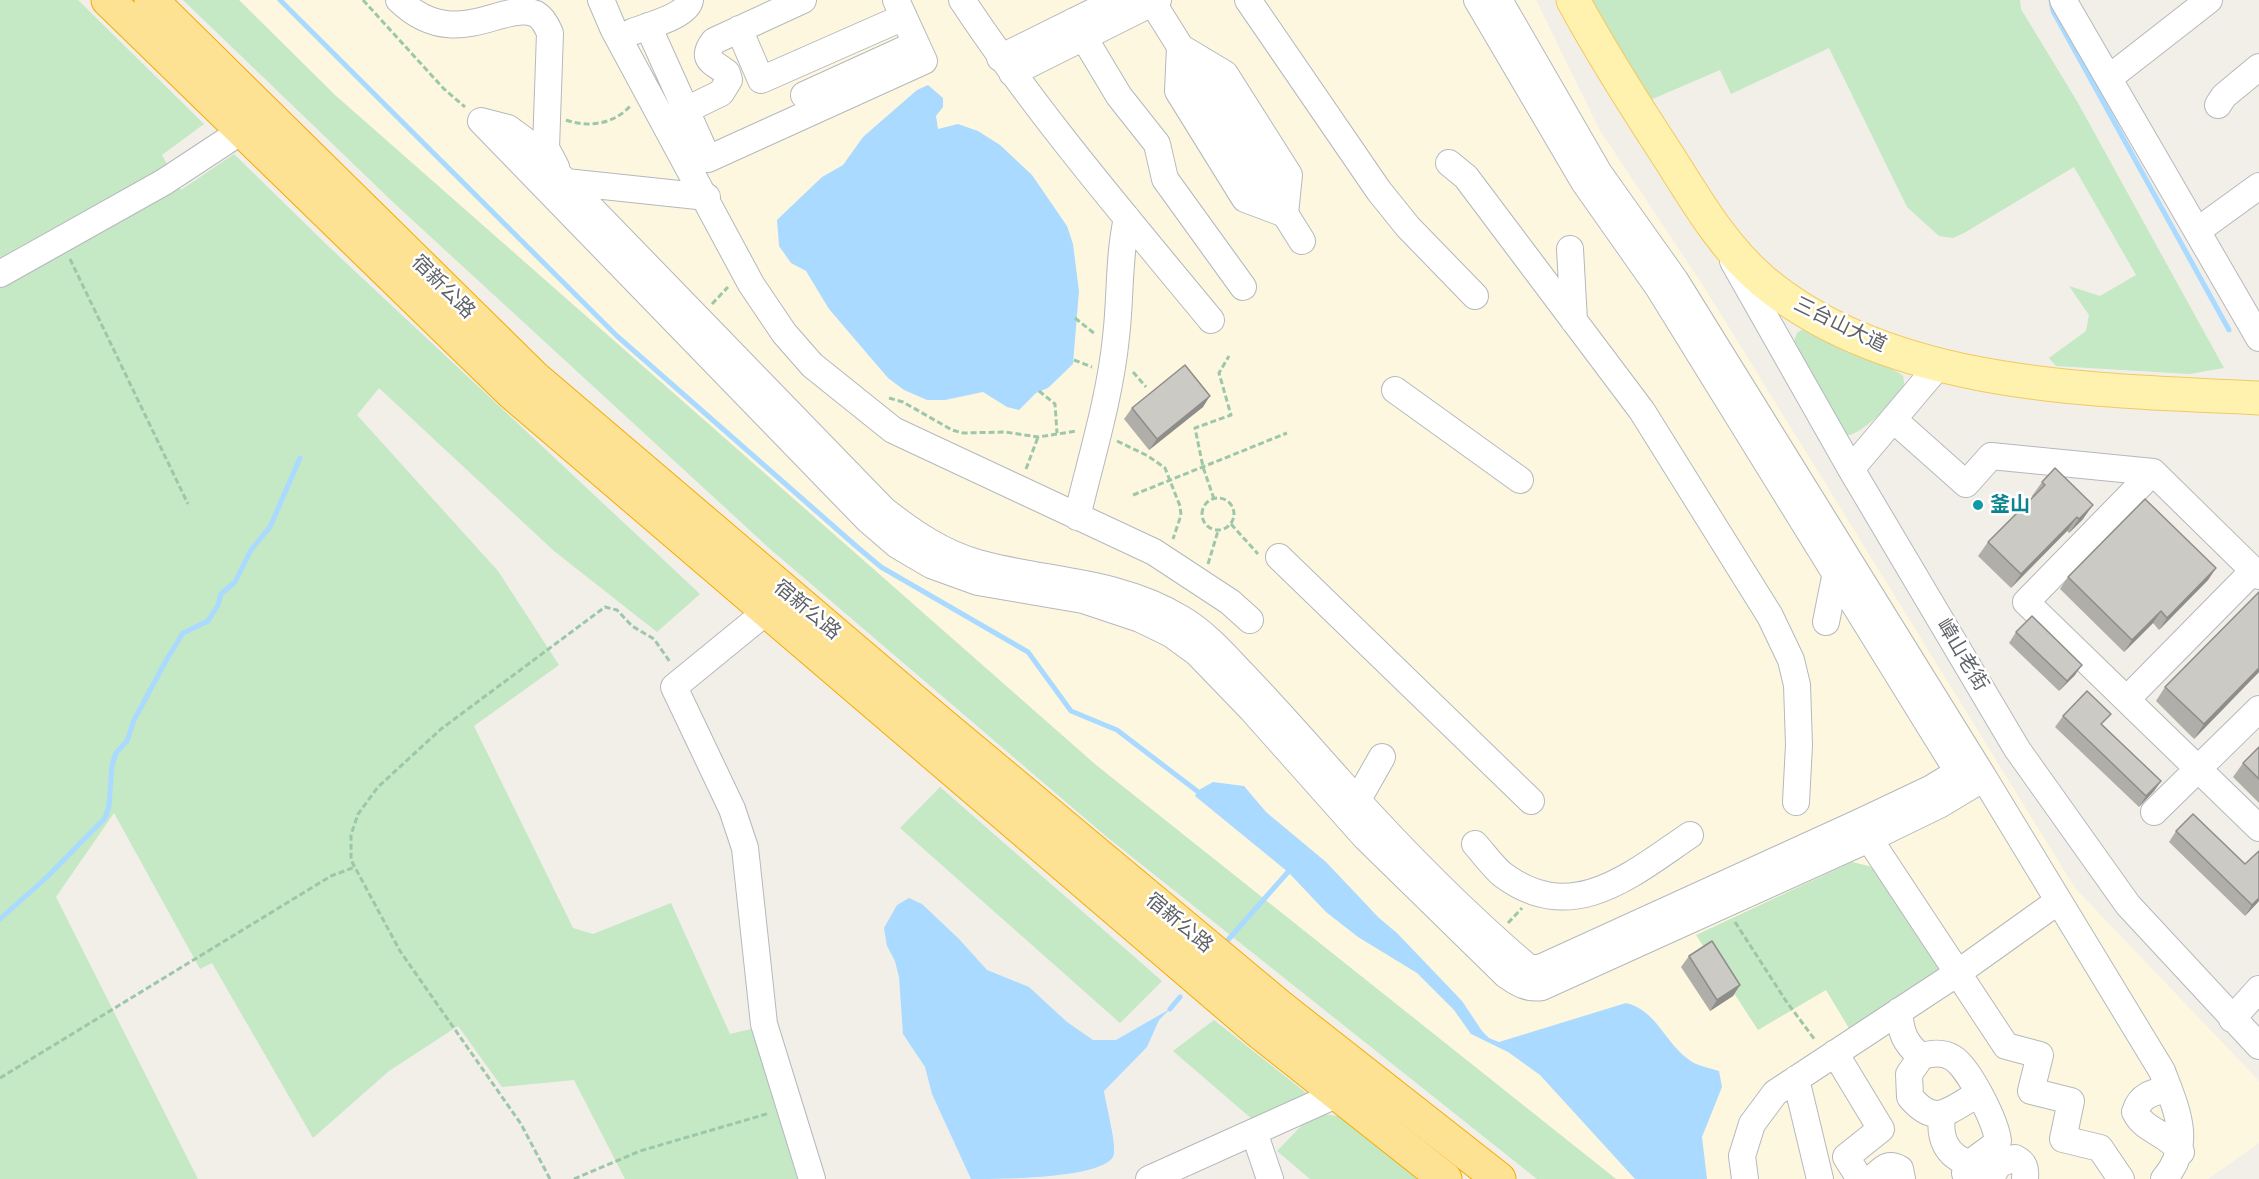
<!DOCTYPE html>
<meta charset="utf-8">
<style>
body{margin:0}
canvas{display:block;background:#f1efe8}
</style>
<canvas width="2259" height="1179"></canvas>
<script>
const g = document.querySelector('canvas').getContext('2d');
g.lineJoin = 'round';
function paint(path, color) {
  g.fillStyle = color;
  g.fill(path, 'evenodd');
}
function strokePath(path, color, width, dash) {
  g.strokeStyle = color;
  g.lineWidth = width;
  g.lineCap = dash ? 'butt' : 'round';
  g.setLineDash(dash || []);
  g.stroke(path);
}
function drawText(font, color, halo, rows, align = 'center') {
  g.font = font + ' Karla,"Noto Sans SC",sans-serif';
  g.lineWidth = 5;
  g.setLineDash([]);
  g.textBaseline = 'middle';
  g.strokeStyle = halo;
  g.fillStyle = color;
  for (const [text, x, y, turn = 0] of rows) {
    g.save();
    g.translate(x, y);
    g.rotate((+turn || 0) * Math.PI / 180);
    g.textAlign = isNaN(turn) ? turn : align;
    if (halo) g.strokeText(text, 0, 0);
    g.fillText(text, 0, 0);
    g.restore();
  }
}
paint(new Path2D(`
 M239,0H1536L1599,129L1704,287L2075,888L2259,1081V1143L2208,1179H1616L1096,765L335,95Z`), '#fef7e0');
paint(new Path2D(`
 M0,0H78L204,124L162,155L181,190L234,154L327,245L700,594L657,632L554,551L379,388L357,415L498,571L559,665L474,726L573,928L593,934L671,903L730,1034L751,1029L805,1179H625L574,1080L502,1087L458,1026L389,1071L313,1138L212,963L200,969L114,813L56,897L198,1179H0Z
 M183,0H239L335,95L1096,765L1616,1179H1537L1107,837L769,548L395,204Z
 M1592,0H2020L2021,9L2078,103L2224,368L2189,374L2056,366L2049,358L2086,331L2089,315L2069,286L2100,296L2136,275L2074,167L1964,233L1953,238L1939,236L1907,207L1829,48L1731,94L1720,70L1648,101Z
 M1801,330H1805C1819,336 1899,370 1903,376C1904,381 1905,385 1902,389C1895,401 1857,439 1845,435L1793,344L1797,333Z
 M940,787L1162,981L1120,1023L900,828Z
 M1852,862L1869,866L1882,877L1943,971L1850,1030L1826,990L1758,1030L1696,935Z
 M1214,1020L1310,1096L1280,1105L1252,1119L1173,1051Z
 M1324,1114L1344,1117L1423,1179H1310L1277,1151L1306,1121Z`), '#c5e8c5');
paint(new Path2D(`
 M928,85L943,98V107L936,116L938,129L958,124L978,131L1000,145L1032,175L1067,226L1073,244L1079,291L1073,364L1048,388L1036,393L1019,410L1007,407L983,392L945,400H927L904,390L888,378L829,309L806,271L791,263L779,246L777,220L822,177L843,165L863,137L917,90Z
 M1213,782L1244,786L1266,812L1326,862L1379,918L1397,933L1462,1001L1482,1031L1489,1038L1499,1042L1626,1003C1656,1010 1664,1041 1688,1059C1696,1066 1710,1068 1719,1071L1722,1087L1702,1137L1707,1179H1635L1540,1075L1508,1052L1471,1034L1454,1010L1417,973L1358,937L1326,912L1288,872L1195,796L1197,791Z
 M909,898L922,904L959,939L987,970L1029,987L1067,1022L1093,1040H1116L1170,1009L1159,1020L1147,1047L1104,1091C1106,1105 1116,1142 1114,1154C1109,1179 998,1179 971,1179L932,1094L925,1067L903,1034L899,977L895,961L887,946L884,928L897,905Z`), '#aadaff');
strokePath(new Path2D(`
 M280,0L617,336L856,546L881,567L1028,652L1071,711L1117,730L1197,791
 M2051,0L2053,11L2229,330
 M0,919L47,877L105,818L109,806L112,765L116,753L127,741L134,720L168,657L183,633L208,621L218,605L221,594L235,582L251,550L270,527L300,458
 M1227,941L1288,872
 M1170,1009L1180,997`), '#aadaff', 5);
const minor = new Path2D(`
 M399,0C455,54 502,0 536,14C543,18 547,26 550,33L546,148L556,167
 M601,0L613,28L751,284L784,333L812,365L893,430L1154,552L1230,602L1250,620
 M962,0C1037,113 1125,216 1211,320
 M1151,0L1302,241
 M1248,0L1379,191L1408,227L1475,296
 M1477,0L1584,182L1658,287L1958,772L1930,789L1858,823L1542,967L1530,969C1463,912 1399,847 1340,781C1307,744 1274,706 1239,670C1222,652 1204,632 1182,619C1119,580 1047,582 978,563C942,553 912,532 884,510L527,142L508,128L481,121L868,520L897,545L931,565L978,582L1083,600L1140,619L1171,634L1197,653L1252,710L1365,837L1506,975C1519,984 1527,989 1542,987L1869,839L1939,805L1984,778L1675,280L1599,173L1499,0
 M2063,0L2259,338
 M1074,21L1119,96L1157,144L1165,179L1243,287
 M648,26L708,159L924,61L896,0
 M739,29L761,80L904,17
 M632,32C647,26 688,16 690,0
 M1180,47L1225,74L1289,175L1285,214L1245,199L1178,91Z
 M1000,58L1117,0
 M1012,73L1158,0
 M2109,78L2209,0
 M804,95L916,44
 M2218,105L2224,96L2259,67
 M686,110L721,93L729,80L727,73C714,62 699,60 714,41L803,0
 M1449,163L1466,177L1642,411L1770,616L1791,660L1797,685L1799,745L1796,802
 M560,187L566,182L707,197
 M2197,231L2259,186
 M1570,249L1574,321
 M1733,261L1851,469L2017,749L2128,905L2259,1046
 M0,274L164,182L243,130
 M1395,390L1520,480
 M1894,420L1966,484L1991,456L2153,472
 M1851,469L1940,364
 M1077,517C1091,458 1110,398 1116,337C1121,296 1118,260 1127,218
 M1279,557L1531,801
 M2259,576L2153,472L2026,602L2259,828
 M767,611L674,687L732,809L745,848L764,1024L812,1179
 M1826,622L1836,572
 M2127,699L2254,570
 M1984,778L2162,1071C2176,1108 2194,1145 2164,1179
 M1345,811L1357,801L1382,757
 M2154,812L2259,709
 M1860,825L2006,1046L2040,1055L2031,1091L2071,1101L2063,1139L2100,1148L2121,1179
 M1475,844C1484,854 1493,867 1503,875C1573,927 1632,874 1690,835
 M1899,1011C1901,1033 1904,1042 1921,1057
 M2232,1019L2259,989
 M1835,1053L1881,1129L1846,1157L1860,1179
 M1796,1079L1820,1179
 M2169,1089C2153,1092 2140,1095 2135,1112C2145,1132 2167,1132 2181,1152
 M1942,1115C1939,1138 1946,1155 1968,1163
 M1254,1132L1270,1179
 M1149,1179L1338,1094
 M1745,1179L1742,1156L1752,1124L1775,1093L1959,972L2057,902
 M1871,1179C1882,1171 1886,1161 1900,1169L1902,1179
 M1967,1179L1965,1173C1970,1158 1988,1153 1998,1141C1996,1122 1969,1068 1953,1058C1943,1052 1931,1053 1921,1057L1909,1074L1910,1097C1936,1128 1949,1110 1978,1094
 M1990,1179L1999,1164L2015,1158C2025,1163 2026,1169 2025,1179`);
const major = new Path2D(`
 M1573,0C1602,54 1636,107 1670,159C1697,202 1724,248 1763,281C1893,390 2099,390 2259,398`);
const highway = new Path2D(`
 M108,0L512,393L1257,1030L1445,1179
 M151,0L534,377L933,717L1279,1006L1499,1179`);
strokePath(minor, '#b5b8bc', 28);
strokePath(major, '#f2c960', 35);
strokePath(highway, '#f9ab00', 35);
strokePath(new Path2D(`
 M363,0L444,89L465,107
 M566,120C589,128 615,124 631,105
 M70,259L188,504
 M712,304L728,287
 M1075,318L1095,334
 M1074,360L1092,367
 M1133,372L1146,387
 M1039,391L1055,404L1057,433
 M889,398L903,402L952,430L963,433L1005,432L1038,437L1077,431
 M1117,441L1148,456L1165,468L1180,506L1181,515L1173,539
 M1026,469L1038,437
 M1133,495L1287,433
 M1202 514a16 16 0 1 1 32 0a16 16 0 1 1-32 0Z
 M1214,499L1203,467L1195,428L1231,415L1219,373L1229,356
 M1231,524L1258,554
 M1208,564L1218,531
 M1735,922L1786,1001L1815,1040
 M1508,923L1522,908
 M0,1078L331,876L355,867
 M550,1179L521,1124L400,951L351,860V835L358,814L378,787L441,729L605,607L617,610L632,626L654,639L670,662
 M574,1179L640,1151L770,1113`), '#9cc7a9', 3, [6, 3]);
strokePath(minor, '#fff', 26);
strokePath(major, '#fff2af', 33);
strokePath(highway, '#fde293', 33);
paint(new Path2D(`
 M1203,407L1149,450L1124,419L1132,408Z
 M2042,482L2083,519L2069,533L2067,531L2011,588L1978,556L1988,542L2033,497L2032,496Z
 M2216,568L2208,580L2159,630L2153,623L2124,652L2060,589L2068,577Z
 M2016,632L2075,675L2059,691L2009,643Z
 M2259,672L2194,739L2156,701L2165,687Z
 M2063,716L2103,725L2161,781L2154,791L2139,807L2055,727Z
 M2259,747V803L2233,777L2243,763Z
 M2176,831L2259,901L2245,916L2169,842Z
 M1689,956L1740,985L1733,996L1710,1011L1681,967Z`), '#afaea9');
paint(new Path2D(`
 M1210,396L1203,407L1149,450L1157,439Z
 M2093,505L2083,519L2069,533L2079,519Z
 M2077,517L2067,531L2011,588L2021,574Z
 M2216,568L2208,580L2159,630L2167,618Z
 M2161,611L2153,623L2124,652L2132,640Z
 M2082,665L2075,675L2059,691L2067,681Z
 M2259,668V672L2194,739L2204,724Z
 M2161,781L2154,791L2139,807L2146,796Z
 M2259,898V901L2245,916L2252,905Z
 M1740,985L1733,996L1710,1011L1717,1000Z`), '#8f8d8a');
const building = new Path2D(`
 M1185,365L1210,396L1157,439L1132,408Z
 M2055,468L2093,505L2079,519L2077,517L2021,574L1988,542L2045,485L2042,482Z
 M2145,499L2216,568L2167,618L2161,611L2132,640L2068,577Z
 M2259,592V668L2204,724L2165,687Z
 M2032,616L2082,665L2067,681L2016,632Z
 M2087,691L2111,714L2101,724L2161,781L2146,796L2063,716Z
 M2259,747V779L2243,763Z
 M2193,814L2245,864L2259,851V898L2252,905L2176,831Z
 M1712,941L1740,985L1717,1000L1689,956Z`);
paint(building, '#cccac5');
strokePath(building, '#8f8d8a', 1.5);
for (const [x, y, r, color] of [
 [1978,505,6,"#0f9aa8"]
]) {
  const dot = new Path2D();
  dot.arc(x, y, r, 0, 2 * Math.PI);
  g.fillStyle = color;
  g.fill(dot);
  strokePath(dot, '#fff', 2);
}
drawText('20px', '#5f6368', '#fff', [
 ["宿新公路",443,287,45],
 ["三台山大道",1840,325,26],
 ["宿新公路",807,610,40],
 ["嶂山老街",1962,655,59],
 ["宿新公路",1179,923,40]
]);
drawText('bold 20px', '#0d838f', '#fff', [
 ["釜山",1990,505]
], 'left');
</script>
